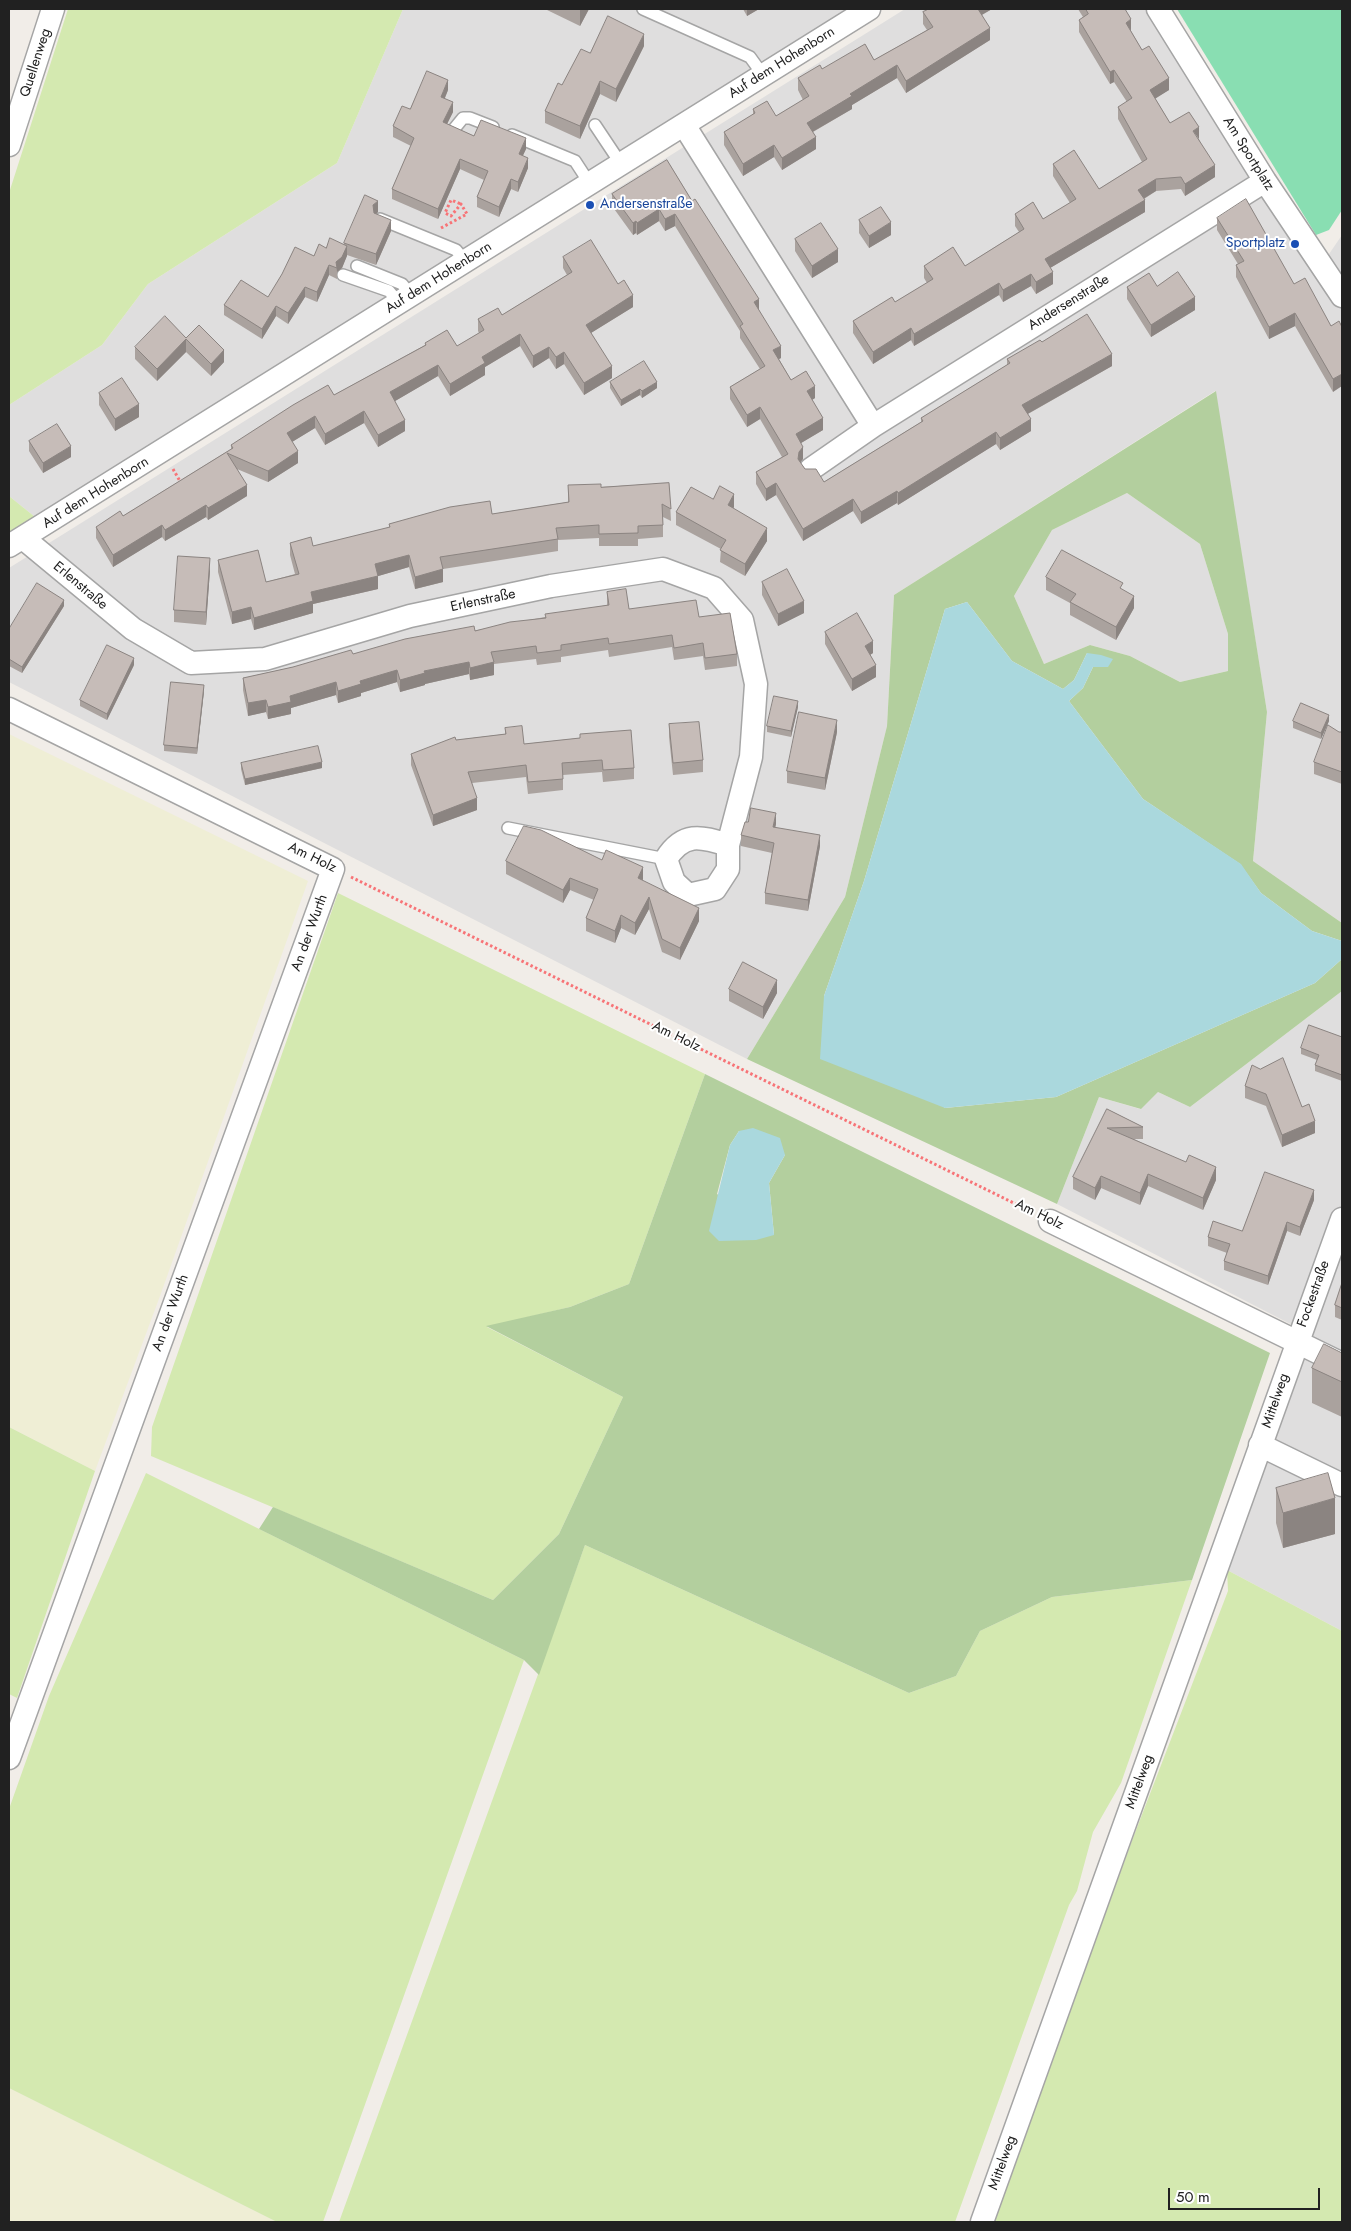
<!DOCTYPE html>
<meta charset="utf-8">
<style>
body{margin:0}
#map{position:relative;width:1351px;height:2231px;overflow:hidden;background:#f1ede8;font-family:Jost,sans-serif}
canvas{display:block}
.frame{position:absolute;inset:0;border:10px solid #212121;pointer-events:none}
.scale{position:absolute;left:1168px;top:2188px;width:152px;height:22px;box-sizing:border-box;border:2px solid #212121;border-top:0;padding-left:6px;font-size:15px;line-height:18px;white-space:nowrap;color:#212121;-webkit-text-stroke:4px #fff;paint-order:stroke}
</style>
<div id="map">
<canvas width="1351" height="2231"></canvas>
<div class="frame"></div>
<div class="scale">50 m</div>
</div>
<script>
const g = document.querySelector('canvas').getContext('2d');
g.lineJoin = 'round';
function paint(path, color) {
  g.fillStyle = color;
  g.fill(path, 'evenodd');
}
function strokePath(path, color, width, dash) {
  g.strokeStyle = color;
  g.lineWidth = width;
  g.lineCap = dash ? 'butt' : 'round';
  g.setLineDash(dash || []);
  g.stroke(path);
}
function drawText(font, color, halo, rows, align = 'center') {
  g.font = font + ' Jost,sans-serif';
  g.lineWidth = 4;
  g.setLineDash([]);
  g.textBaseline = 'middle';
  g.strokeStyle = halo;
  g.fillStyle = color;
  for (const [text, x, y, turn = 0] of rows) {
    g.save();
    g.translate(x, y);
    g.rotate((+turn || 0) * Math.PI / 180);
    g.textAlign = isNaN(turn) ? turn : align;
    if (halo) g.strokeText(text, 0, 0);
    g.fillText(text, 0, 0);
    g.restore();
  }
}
paint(new Path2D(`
 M403,9H858L35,517L9,496V405L102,345L148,284L337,163Z
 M905,9H1150L1327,257L1342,235V923L1253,861L1267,712L1215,391L894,595L887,726L845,897L747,1059L9,682V568Z
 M1127,493L1200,544L1228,634V671L1180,682L1130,656L1090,645L1044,664L1014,596L1052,530Z
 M1342,991V1631L1227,1570L1312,1335L1057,1204L1099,1097L1140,1109L1158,1092L1190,1107Z`), '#dfdede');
paint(new Path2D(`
 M9,734L308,881L160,1296L95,1471L9,1427Z
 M9,2088L277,2222H9Z`), '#efeed5');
paint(new Path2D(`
 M68,9H403L337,163L148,284L102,345L9,405V193Z
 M9,496L35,517L9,533Z
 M338,893L705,1074L629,1284L570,1307L487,1327L623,1397L559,1534L493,1600L151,1456L152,1427Z
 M9,1427L95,1471L17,1698L9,1694Z
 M146,1473L524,1660L323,2222H277L9,2088V1809L49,1696Z
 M585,1545L909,1693L956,1676L980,1631L1052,1597L1192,1580L1121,1783L1093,1832L1077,1891L1069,1905L955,2222H339Z
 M1227,1570L1342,1631V2222H992L1133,1838L1228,1591Z`), '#d4e9b0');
paint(new Path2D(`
 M1216,391L1267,712L1253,861L1342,923V941L1312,931L1261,893L1240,864L1143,799L1069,701L1083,688L1093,667L1087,653L1074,680L1063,689L1012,661L967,602L945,609L864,881L824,996L945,1108L1056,1097L1315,983L1342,959V991L1190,1107L1158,1092L1141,1109L1099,1097L1057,1204L747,1059L845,897L887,726L894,595ZM1127,493L1200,544L1228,634V671L1180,682L1130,656L1090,645L1044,664L1014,596L1052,530Z
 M705,1074L1270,1353L1192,1580L1052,1597L980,1631L956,1676L909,1693L585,1545L539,1675L524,1660L259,1529L273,1507L493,1600L559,1534L623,1397L486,1326L570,1307L629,1284ZM739,1131L785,1155L769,1183L774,1235L717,1194L730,1145Z`), '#b3cf9e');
paint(new Path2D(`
 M1177,9H1342V210L1329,230L1316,235Z`), '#89deb2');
paint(new Path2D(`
 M967,602L1012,661L1063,689L1074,680L1087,653L1101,655L1113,659L1108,667H1093L1083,688L1069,701L1143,799L1241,864L1261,893L1312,931L1342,941V959L1315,983L1056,1097L945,1108L820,1059L824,996L864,881L945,609Z
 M753,1128L780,1138L785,1155L769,1183L774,1235L756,1240L719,1241L709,1231L730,1145L739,1131Z`), '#aad8dd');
const lane = new Path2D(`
 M643,9L750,57L763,75
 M595,125L621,164
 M454,129L463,118H470L493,127
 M512,135L575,161L590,184
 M380,219L456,250L465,261
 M357,266L402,284L411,295
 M343,275L389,291L399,303
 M508,828L666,859`);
const street = new Path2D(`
 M1158,9L1265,181L1342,296
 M684,125L873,426L1265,181
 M9,145L53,9
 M811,469L873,426
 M23,538L133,629L191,663L265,659L410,616L551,586L663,569L714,588L742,620L756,684L751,757L728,845V869L715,889L688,895L674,882L666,859C683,832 700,836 728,845
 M9,546L869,9
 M9,709L333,869L9,1758
 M1050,1221L1342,1364
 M1260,1445L1342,1485
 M982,2222L1342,1219`);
strokePath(lane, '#a5a5a5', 14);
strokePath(street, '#a5a5a5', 25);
strokePath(new Path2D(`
 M441,228L467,214L461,204L451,216L445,213L451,200L461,204
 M173,469L181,483
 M351,877L1032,1212`), '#f77477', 3, [2.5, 2.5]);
strokePath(lane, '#fff', 11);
strokePath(street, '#fff', 22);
paint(new Path2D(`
 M545,9H589L580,26Z
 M743,9H759L747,16Z
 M929,9H992L982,15L990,40L906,93L897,78L852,105V109L813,132L816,149L782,170L774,157L743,176L724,145V132L753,115V109L776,116L803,100L798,90V78L822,69L874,60L927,30L923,24V12Z
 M1078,9H1125L1131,31L1142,50L1169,90L1155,98L1170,123L1199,139L1215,177L1185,196L1181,189L1156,191L1144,199L1145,212L1050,268L1053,284L1036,294L1031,286L1003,302L999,295L914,346L911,340L873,364L853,333V321L895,302L927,283L924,278V266H965L1019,232L1015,226V214L1043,219L1070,203L1053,176V164L1099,189L1142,162L1118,119V107L1127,102L1114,82L1110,84L1079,32V20L1083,17Z
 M644,46L616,102L600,94L580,139L545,123V111L562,85L590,53Z
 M448,90L445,98L453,112L447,124L474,136L526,149L523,155L528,168L518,192L511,189L499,217L477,207V197L484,180L460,169L438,219L392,199V189L411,146L393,137V126L410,109Z
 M667,160L759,310L781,358L779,359L791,380L815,398L812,400L823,430L801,443L803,459L800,462L805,469L824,482L921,422V418L1007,365V359L1042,342L1112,366L1028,414L1031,431L1000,450L996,444L898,505L897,503L861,524L853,511L803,541L776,495L766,501L756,484V472L782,457L760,419L747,427L730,399V387L760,369L740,338V331L675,226L665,231L659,221L637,235L636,233L633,235L612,206V194Z
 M378,212L376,213L391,231L376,265L347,255L342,268L337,272V279L329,275L317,302L305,297L288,324L276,316L262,339L224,315V305L268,297L314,256L326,248L344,244V243Z
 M1217,218L1294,284L1331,326L1342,327L1333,392L1295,326L1269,339L1236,277V265L1238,264L1217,230Z
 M859,220L891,235L869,248L859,233Z
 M795,239L838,262L812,278L795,251Z
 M563,257L618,284L633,307L591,333L612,378L584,395L564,364L556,369L549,358L533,368L520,346L485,367V375L450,396L438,376L395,401L405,431L378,447L364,423L325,445L315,428L292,442L298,463L268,482L237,469L247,496L208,520L206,517L165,541L162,537L113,567L96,538V527L123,516L231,449V445L334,395L425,345V343L457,346L479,333L478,331V319L502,315L567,275L563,268Z
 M1157,286L1195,310L1151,337L1127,299V287Z
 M186,338L224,362L211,376L186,352L157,381L135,359V347Z
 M610,382L657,388L642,398L640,395L621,406L610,388Z
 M99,393L139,417L115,431L99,405Z
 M29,441L71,457L43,473L29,451Z
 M669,483L671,521L663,517V537L638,539V546H599V538L558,540V551L443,569V582L415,589L409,567L378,576V589L313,604V613L254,630L251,619L232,624L218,572V560L266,582L295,574L290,555V543L313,546L389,528V524L492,514L568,502V485L601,487Z
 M713,499L734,507L733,508L767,541L745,576L720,562L721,549L676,525V512Z
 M210,570L206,625L174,622V610Z
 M1046,577L1123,590L1134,608L1116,640L1070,615V603L1046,590Z
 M762,582L804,613L778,626L762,595Z
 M607,592L629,609L699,617L737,654V666L705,670L703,656L674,660L672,647L609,657L608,650L561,657V662L537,665L536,659L494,664V675L470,680L469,674L425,684V685L400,692L397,682L361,693V696L338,703L336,695L291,708V714L268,719L266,712L248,716L243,690V678L353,654L607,605Z
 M64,606L22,673L9,666V629Z
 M825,632L873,653L870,655L876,677L852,691L825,644Z
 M134,665L107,720L80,706V700Z
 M204,691L197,754L164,751V745Z
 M798,707L791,737L767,732V726Z
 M1293,721H1329L1321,739L1293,728Z
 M669,724L703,760V772L673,775L669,737Z
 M505,728L524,744L580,738L634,768V779L603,782L602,772L563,775V790L528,794L526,777L472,783L477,810L433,826L411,765V754L456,740L505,734Z
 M837,732L825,790L787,783V771Z
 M1339,732H1342V784L1314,774V762Z
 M241,763L322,768L245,785L241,769Z
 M776,824L775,827L820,846L808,911L765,904V893L772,853L741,846V835Z
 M602,860L643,879L642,881L699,921L680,960L662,952L649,909L635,935L621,928L615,943L586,931V918L594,900L570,890L563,903L506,874V861Z
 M729,989L777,993L763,1019L729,1001Z
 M1342,1037V1081L1315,1071V1065L1317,1060L1301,1054V1048Z
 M1245,1086L1302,1107L1315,1133L1282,1147L1266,1106L1245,1098Z
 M1107,1109L1143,1127V1139H1134L1216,1180L1203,1210L1148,1186L1140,1205L1101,1188L1095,1200L1073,1189V1177Z
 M1314,1200L1300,1236L1287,1231L1268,1285L1224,1270V1261L1227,1253L1208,1246V1237L1242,1231Z
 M1342,1283V1320L1335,1317V1305Z
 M1342,1353V1417L1312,1403V1368Z
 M1276,1488L1335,1534L1283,1548L1276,1523Z`), '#aaa29e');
paint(new Path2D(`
 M580,9H589L580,26Z
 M747,9H759L747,16Z
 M976,9H992L976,18Z
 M1131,19V31L1126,23Z
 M990,28V40L906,93V81Z
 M644,34V46L616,102V89Z
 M897,65V78L852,105V109L807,135V123L850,94Z
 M1114,70V82L1110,84V72Z
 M1169,78V90L1150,102V90Z
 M448,80V90L441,107V97Z
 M600,81V94L580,139V126Z
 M453,102V112L443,132V122Z
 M1199,127V139L1193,131Z
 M816,137V149L782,170V158Z
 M526,138V149L519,164V154Z
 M774,145V157L743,176V164Z
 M528,158V168L518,192V182Z
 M460,159V169L438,219V209Z
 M1215,165V177L1185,196V184Z
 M511,179V189L499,217V207Z
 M1156,179V191L1138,202V190Z
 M1145,200V212L1045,271V259Z
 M378,201V212L373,217V205Z
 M659,209V221L637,235V223Z
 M675,214V226L665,231V219Z
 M391,220V231L376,265V254Z
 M636,221V233L633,235V223Z
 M891,222V235L869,248V236Z
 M347,246V256L342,268L337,272L336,262Z
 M838,249V262L812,278V266Z
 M329,265V275L317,302V292Z
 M1053,272V284L1036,294V282Z
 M1031,274V286L1003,302V290Z
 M999,283V295L914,346V334Z
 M305,287V297L288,324V313Z
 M633,295V307L586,336V325Z
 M1195,297V310L1151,337V325Z
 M759,299V311L754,302Z
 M276,306V316L262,339V329Z
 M1295,313V326L1269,339V327Z
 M911,328V340L873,364V352Z
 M520,334V346L485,367V375L450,396V384L482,357Z
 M186,339V352L157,381V369Z
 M781,346V358L773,362V350Z
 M549,347V358L533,368V356Z
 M224,350V362L211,376V364Z
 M564,352V364L556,369V357Z
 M1112,354V366L1022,417V405Z
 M438,365V376L390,404V392Z
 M612,366V378L584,395V383Z
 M1342,374V386L1333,392V379Z
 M657,382V388L642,398V391Z
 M815,386V398L807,403V391Z
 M640,389V395L621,406V400Z
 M139,404V417L115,431V419Z
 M760,407V419L747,427V415Z
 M364,411V423L325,445V434Z
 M315,416V428L287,445V433Z
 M823,418V430L796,446V434Z
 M1031,419V431L1000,450V438Z
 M405,420V431L378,447V435Z
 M996,432V444L898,505V493Z
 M71,446V457L43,473V463Z
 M803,447V459L799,464L798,459L799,452Z
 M298,451V463L268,482V471Z
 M776,483V495L766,501V489Z
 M247,485V496L208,520V508Z
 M897,491V503L861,524V512Z
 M734,494V507L728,517V505Z
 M853,499V511L803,541V529Z
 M206,505V517L165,541V530Z
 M162,525V537L113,567V555Z
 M767,528V541L745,576V564Z
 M409,555V567L375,577V564Z
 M210,558V570L206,625V612Z
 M443,569V582L415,589V577Z
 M378,576V589L313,604V613L254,630V618L311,592Z
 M1134,596V608L1116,640V627Z
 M64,600V606L22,673V667Z
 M804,601V613L778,626V614Z
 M251,607V619L232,624V612Z
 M873,641V653L865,658V646Z
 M134,658V665L107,720V714Z
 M469,662V674L425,684V685L400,692V680L424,671Z
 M494,662V675L470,680V668Z
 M876,665V677L852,691V679Z
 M397,670V682L361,693V696L338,703V691L360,681Z
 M336,682V695L291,708V714L268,719V707L290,696Z
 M204,685V691L197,754V748Z
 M266,700V712L248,716V703Z
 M798,701V707L791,737V731Z
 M1329,715V721L1321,739V733Z
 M837,720V732L825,790V778Z
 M322,762V768L245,785V779Z
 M477,798V810L433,826V815Z
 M776,813V824L773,838V827Z
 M820,835V846L808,911V900Z
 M643,867V879L638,891V878Z
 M570,878V890L563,903V890Z
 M649,897V909L635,935V923Z
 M699,908V921L680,960V948Z
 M621,915V928L615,943V931Z
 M777,980V993L763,1019V1007Z
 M1315,1121V1133L1282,1147V1135Z
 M1216,1167V1180L1203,1210V1198Z
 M1148,1174V1186L1140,1205V1193Z
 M1101,1176V1188L1095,1200V1188Z
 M1314,1190V1200L1300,1236V1227Z
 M1287,1222V1231L1268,1285V1276Z
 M1335,1498V1534L1283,1548V1513Z`), '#8b8481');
const building = new Path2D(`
 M929,9H978L990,28L906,81L897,65L850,94L852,96L807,123L816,137L782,158L774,145L743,164L724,132L755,113L753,109L767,101L776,116L809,96L798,78L820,65L822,69L865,44L874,60L933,27L923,12Z
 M1086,9H1125L1131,19L1126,23L1142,50L1149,46L1169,78L1150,90L1170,123L1189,112L1199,127L1193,131L1215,165L1185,184L1181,177L1156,179L1138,190L1145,200L1045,259L1053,272L1036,282L1031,274L1003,290L999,283L914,334L911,328L873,352L853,321L892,297L895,302L933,279L924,266L953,247L965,266L1024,229L1015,214L1033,202L1043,219L1076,199L1053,164L1074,150L1099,189L1147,159L1118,107L1132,98L1114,70L1110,72L1079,20L1088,14Z
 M608,16L644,34L616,89L600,81L580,126L545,111L558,83L562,85L581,49L590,53Z
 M427,71L448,80L441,97L453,102L443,122L474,136L481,120L526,138L519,154L528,158L518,182L511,179L499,207L477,197L488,171L460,159L438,209L392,189L414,138L393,126L402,106L410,109Z
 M667,160L692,201L695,199L759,299L754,302L781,346L773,350L791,380L806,371L815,386L807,391L823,418L796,434L803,447L799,452L798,459L805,469H816L824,482L923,421L921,418L1010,363L1007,359L1040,340L1042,342L1087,314L1112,354L1022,405L1031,419L1000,438L996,432L898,493L897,491L861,512L853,499L803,529L776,483L766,489L756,472L788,454L760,407L747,415L730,387L765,366L740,326L743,324L675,214L665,219L659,209L637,223L636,221L633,223L612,194Z
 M365,195L378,201L373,205L374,213L391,220L376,254L344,243Z
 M1246,199L1294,284L1305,278L1331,326L1339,321L1342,327V374L1333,379L1295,313L1269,327L1236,265L1244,261L1217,218Z
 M881,207L891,222L869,236L859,220Z
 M821,223L838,249L812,266L795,239Z
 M330,238L347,246L342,257L336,262L337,268L329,265L317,292L305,287L288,313L276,306L262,329L224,305L241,280L268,297L282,274L295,247L314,256L319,244L326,248Z
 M591,240L618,284L624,280L633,295L586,325L612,366L584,383L564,352L556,357L549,347L533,356L520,334L482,357L485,363L450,384L438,365L390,392L405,420L378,435L364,411L325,434L315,416L287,433L298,451L268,471L227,453L247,485L208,508L206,505L165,530L162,525L113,555L96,527L120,511L123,516L233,448L231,445L293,405L328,385L334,395L426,345L425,343L447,330L457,346L484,330L478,319L498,308L502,315L572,272L563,257Z
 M1178,272L1195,297L1151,325L1127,287L1149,273L1157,286Z
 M165,316L186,338L199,325L224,350L211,364L186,339L157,369L135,347Z
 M644,361L657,382L642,391L640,389L621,400L610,382Z
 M122,378L139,404L115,419L99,393Z
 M57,424L71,446L43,463L29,441Z
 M669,483L671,509L662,504L663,525L638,526V533L599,534V525L556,528L558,539L440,557L443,569L415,577L409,555L375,564L378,576L311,592L313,601L254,618L251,607L232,612L218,560L258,550L266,582L299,574L290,543L311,537L313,546L390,527L389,524L450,507L490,501L492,514L569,502L568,485L601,484V487Z
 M720,486L734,494L728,505L767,528L745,564L720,550L726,540L676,512L691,487L713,499Z
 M1062,550L1123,583L1120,588L1134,596L1116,627L1070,602L1076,594L1046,577Z
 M178,556L210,558L206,612L174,610Z
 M787,569L804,601L778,614L762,582Z
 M37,583L64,600L22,667L9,659V629Z
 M626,589L629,609L696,600L699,617L730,613L737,654L705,658L703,643L674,648L672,635L609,644L608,638L561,645V650L537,653L536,646L491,652L494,662L470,668L469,662L424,671L425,673L400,680L397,670L360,681L361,684L338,691L336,682L290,696L291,702L268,707L266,700L248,703L243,678L293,667L351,650L353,654L405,639L474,626L475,631L510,622L546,618L545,614L609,605L607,592Z
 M857,613L873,641L865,646L876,665L852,679L825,632Z
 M107,645L134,658L107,714L80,700Z
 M171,682L204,685L197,748L164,745Z
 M774,696L798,701L791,731L767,726Z
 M1301,703L1329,715L1321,733L1293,721Z
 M799,712L837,720L825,778L787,771Z
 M699,722L703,760L673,763L669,724Z
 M1328,725L1339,732H1342V772L1314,762Z
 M522,726L524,744L580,738V734L631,730L634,768L603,770L602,760L562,763L563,779L528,782L526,765L468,772L477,798L433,815L411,754L455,737L456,740L506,734L505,728Z
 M318,746L322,762L245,779L241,763Z
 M751,808L776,813L773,827L820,835L808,900L765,893L774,843L741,835L745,822H748Z
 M524,826L541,830L602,860L606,850L643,867L638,878L699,908L680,948L662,939L649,897L635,923L621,915L615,931L586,918L598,889L570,878L563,890L506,861Z
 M743,962L777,980L763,1007L729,989Z
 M1309,1025L1342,1037V1075L1315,1065L1319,1055L1301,1048Z
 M1283,1058L1302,1107L1309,1104L1315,1121L1282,1135L1266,1094L1245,1086L1252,1065L1260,1069Z
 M1107,1109L1143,1127L1107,1128L1186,1162L1189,1155L1216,1167L1203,1198L1148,1174L1140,1193L1101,1176L1095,1188L1073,1177Z
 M1265,1172L1314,1190L1300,1227L1287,1222L1268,1276L1224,1261L1230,1244L1208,1237L1213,1221L1242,1231Z
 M1342,1283V1308L1335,1305Z
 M1324,1344L1342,1353V1382L1312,1368Z
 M1328,1473L1335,1498L1283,1513L1276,1488Z`);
paint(building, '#c6bcb8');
strokePath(building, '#8b8481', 1);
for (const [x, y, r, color] of [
 [590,205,5,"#1a4fb4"],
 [1295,244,5,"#1a4fb4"]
]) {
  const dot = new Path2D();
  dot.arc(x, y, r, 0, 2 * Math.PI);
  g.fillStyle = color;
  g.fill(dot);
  strokePath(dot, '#fff', 2);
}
drawText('14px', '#212121', '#fff', [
 ["Quellenweg",36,63,-72],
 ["Auf dem Hohenborn",782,63,-32],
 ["Am Sportplatz",1248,154,58],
 ["Auf dem Hohenborn",439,278,-32],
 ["Andersenstraße",1069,303,-32],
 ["Auf dem Hohenborn",96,493,-32],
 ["Erlenstraße",80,586,40],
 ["Erlenstraße",483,601,-12],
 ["Am Holz",312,858,26],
 ["An der Wurth",310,933,-70],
 ["Am Holz",676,1037,26],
 ["Am Holz",1039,1215,26],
 ["Fockestraße",1314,1294,-70],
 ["An der Wurth",171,1313,-70],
 ["Mittelweg",1276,1401,-71],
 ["Mittelweg",1140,1782,-70],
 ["Mittelweg",1003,2163,-70]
]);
drawText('14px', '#164399', '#fff', [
 ["Andersenstraße",600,205],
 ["Sportplatz",1285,244,"right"]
], 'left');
</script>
